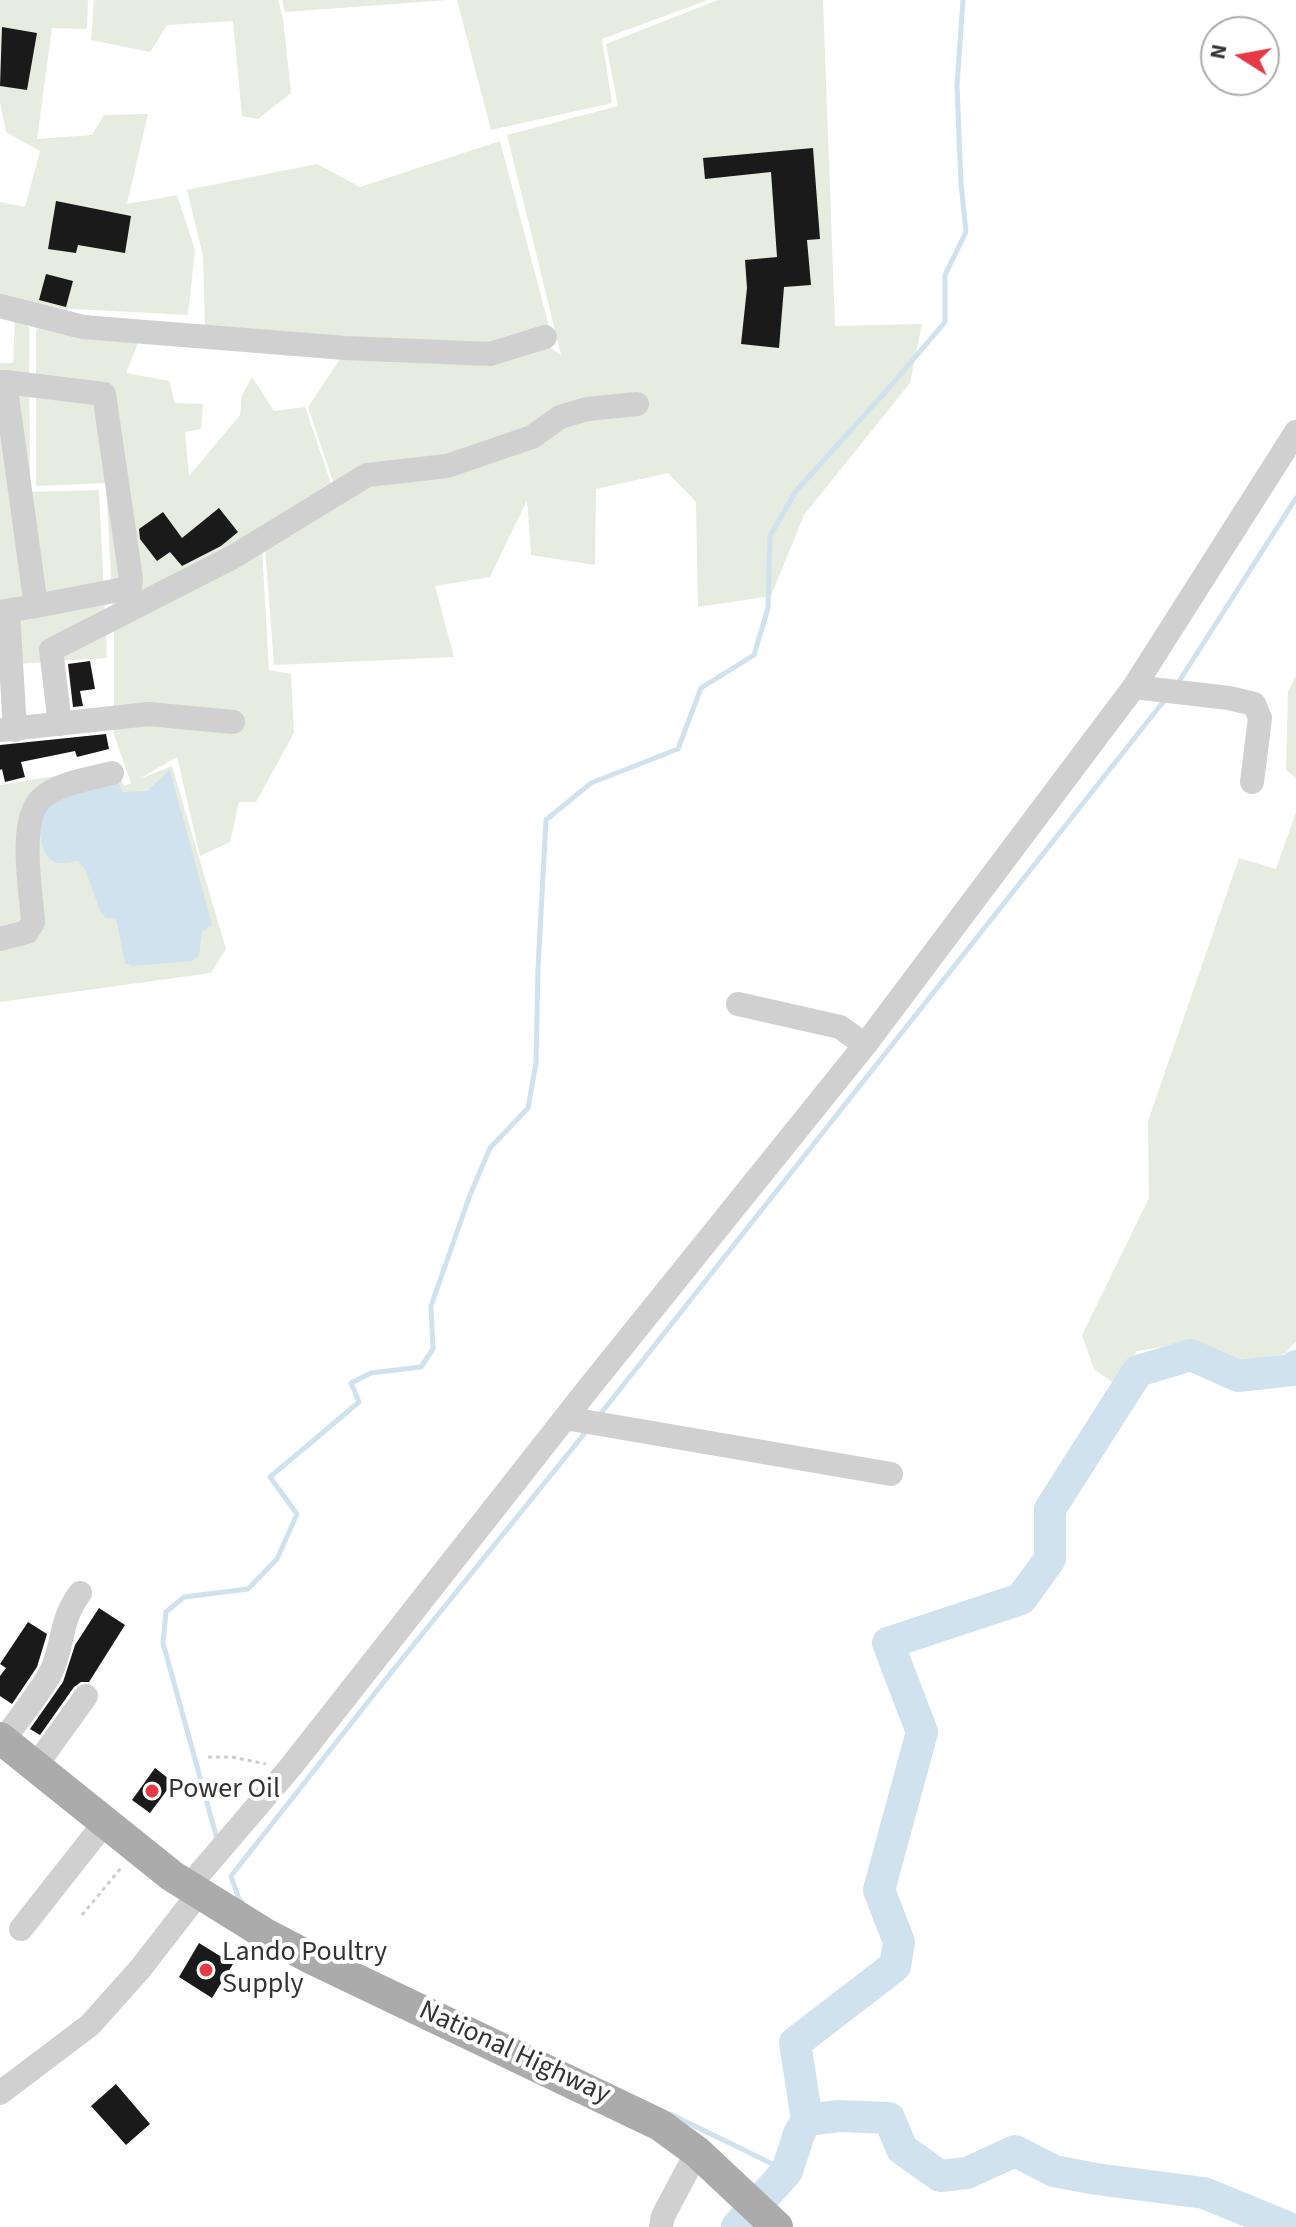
<!DOCTYPE html>
<style>
body{margin:0}
#map{position:relative;width:1296px;height:2227px;overflow:hidden;background:#fff;font-family:"Source Sans 3",sans-serif}
canvas{display:block}
.north{position:absolute;left:1200px;top:16px;width:80px;height:80px;box-sizing:border-box;background:#fff;border:2px solid #adadad;border-radius:50%;rotate:281deg;font-size:22px;font-weight:700;line-height:32px;text-align:center;color:#333}
.north::after{content:'';display:block;margin:auto;width:28px;height:36px;background:#e63946;clip-path:polygon(50% 0,100% 100%,50% 72%,0 100%)}
</style>
<div id="map">
<canvas width="1296" height="2227"></canvas>
<div class="north">N</div>
</div>
<script>
const g = document.querySelector('canvas').getContext('2d');
g.lineJoin = 'round';
function paint(path, color) {
  g.fillStyle = color;
  g.fill(path, 'evenodd');
}
function strokePath(path, color, width, dash) {
  g.strokeStyle = color;
  g.lineWidth = width;
  g.lineCap = dash ? 'butt' : 'round';
  g.setLineDash(dash || []);
  g.stroke(path);
}
function drawText(font, color, halo, rows, align = 'center') {
  g.font = font + ' "Source Sans 3",sans-serif';
  g.lineWidth = 8;
  g.setLineDash([]);
  g.textBaseline = 'middle';
  g.strokeStyle = halo;
  g.fillStyle = color;
  for (const [text, x, y, turn = 0] of rows) {
    g.save();
    g.translate(x, y);
    g.rotate((+turn || 0) * Math.PI / 180);
    g.textAlign = isNaN(turn) ? turn : align;
    if (halo) g.strokeText(text, 0, 0);
    g.fillText(text, 0, 0);
    g.restore();
  }
}
paint(new Path2D(`
 M0,0H88L87,29L52,28L37,139L92,135L104,115L148,114L127,204L177,195L195,250L188,315L37,307L0,295V202L25,207L40,151L6,132L0,102Z
 M94,0H278L283,18L291,93L258,119L242,116L233,21L167,25L150,52L91,40Z
 M282,0H448L285,12Z
 M457,0H708L602,39L612,103L491,130Z
 M718,0H823L835,326L922,324L910,383L804,515L771,596L698,607L696,502L668,473L596,489L595,565L531,555L527,500L490,577L435,586L454,657L274,665L265,548L341,505L308,407L340,359L549,347L561,355L507,135L618,106L606,44Z
 M500,141L554,345L315,356L205,326L203,256L187,190L317,164L360,187Z
 M15,318L29,327L30,492L99,490L107,658L0,665V363H13Z
 M39,323L140,338L126,373L169,381L175,403L203,404L201,429L185,432L189,476L240,415L242,395L252,377L274,411L305,407L338,504L262,548L269,670L291,674L294,733L256,802H239L230,842L200,856L177,757L139,779L172,766L226,949L211,973L0,1002V785L116,766L124,786L131,783L114,735V634L106,483L36,486V332Z
 M1296,676V778L1286,770L1288,692Z
 M1296,812V1341L1285,1354L1240,1361L1195,1341L1137,1351L1116,1385L1094,1369L1082,1335L1149,1198L1148,1121L1239,858L1276,869Z`), '#e6ecdf');
paint(new Path2D(`
 M170,770L212,925L202,932L199,955L192,961L132,966L125,963L116,918H106L101,913L85,869L78,861C70,862 60,865 53,861C39,854 36,820 46,809C63,789 93,785 116,779L123,792L147,791Z`), '#cfe2ee');
strokePath(new Path2D(`
 M1178,683L1296,498
 M598,1417L1167,697
 M217,1839L163,1643L166,1612L184,1597L248,1589L277,1559L297,1514L270,1477L359,1402L351,1383L371,1373L421,1367L433,1349L431,1306L470,1195L490,1148L528,1108L536,1063L538,968L546,820L591,783L678,749L701,688L754,655L768,608L770,536L796,491L888,389L945,322V275L966,232L961,184L957,85L963,0
 M242,1902L239,1899L231,1876L390,1674L589,1428
 M670,2114L787,2171`), '#cfe2ee', 5);
strokePath(new Path2D(`
 M807,2120L839,2116L889,2118L902,2149L940,2176L967,2173L1015,2151L1054,2171L1096,2179L1204,2193L1287,2227
 M737,2227L787,2171L799,2134L807,2120L795,2043L895,1966L899,1942L879,1890L922,1732L888,1643L1021,1599L1050,1559V1509L1138,1371L1191,1355L1238,1376L1292,1370L1296,1366`), '#cfe2ee', 32);
paint(new Path2D(`
 M2,27L37,33L27,90L0,86Z
 M813,148L820,239L807,240L811,285L784,287L779,348L741,344L747,288L745,260L777,257L771,172L705,179L703,158Z
 M56,201L131,216L125,253L78,245L76,253L48,249Z
 M46,274L73,281L66,307L39,300Z
 M219,508L238,532L221,546L182,566L170,552L157,561L140,539L139,529L163,512L182,538Z
 M90,661L95,689L80,691L83,706L73,707L68,664Z
 M106,734L109,749L77,757L75,751L21,762L25,777L5,782L2,769L0,770V745Z
 M99,1608L125,1625L89,1682H81L74,1687L40,1735L30,1729L63,1682L75,1645Z
 M28,1622L47,1634L37,1667L12,1704L0,1696V1676L6,1668L0,1664Z
 M155,1768L173,1782L150,1813L132,1800Z
 M199,1943L233,1964L212,1998L179,1977Z
 M116,2084L150,2124L126,2145L91,2106Z`), '#1a1a1a');
strokePath(new Path2D(`
 M208,1757H232L266,1764
 M82,1915L121,1868`), '#cdcdcd', 3, [4, 4]);
strokePath(new Path2D(`
 M0,306L83,327L345,348L490,354L545,337
 M0,382H5L36,606L0,612
 M5,382L104,394L131,579L130,586L124,589L36,606
 M8,612L15,730
 M1134,687L1229,698L1254,704L1260,718L1252,782
 M60,724L51,650L233,557L367,475L447,466L532,437L560,417L587,409L637,404
 M0,730L149,714L233,722
 M0,939L27,932L33,922C31,892 18,820 41,799C58,783 90,779 112,773
 M738,1004L840,1027L865,1045
 M565,1418L891,1474
 M3,1741C18,1719 37,1697 50,1674C65,1644 58,1623 80,1593
 M35,1767L86,1696
 M188,1887L289,1769L588,1389L865,1045L1134,687L1296,432
 M21,1929L106,1821
 M0,2093L90,2025L140,1969L199,1893
 M661,2227L663,2216L697,2152`), '#d0d0d0', 24);
strokePath(new Path2D(`
 M0,1738L172,1876L267,1935L311,1958L660,2125L697,2152L777,2227`), '#ababab', 32);
for (const [x, y, r, color] of [
 [152,1791,8,"#e63946"],
 [206,1970,8,"#e63946"]
]) {
  const dot = new Path2D();
  dot.arc(x, y, r, 0, 2 * Math.PI);
  g.fillStyle = color;
  g.fill(dot);
  strokePath(dot, '#fff', 3);
}
drawText('28px', '#333', '#fff', [
 ["Power Oil",168,1791],
 ["Lando Poultry",222,1954],
 ["Supply",222,1986]
], 'left');
drawText('28px', '#333', '#fff', [
 ["National Highway",514,2054,25]
]);
</script>
